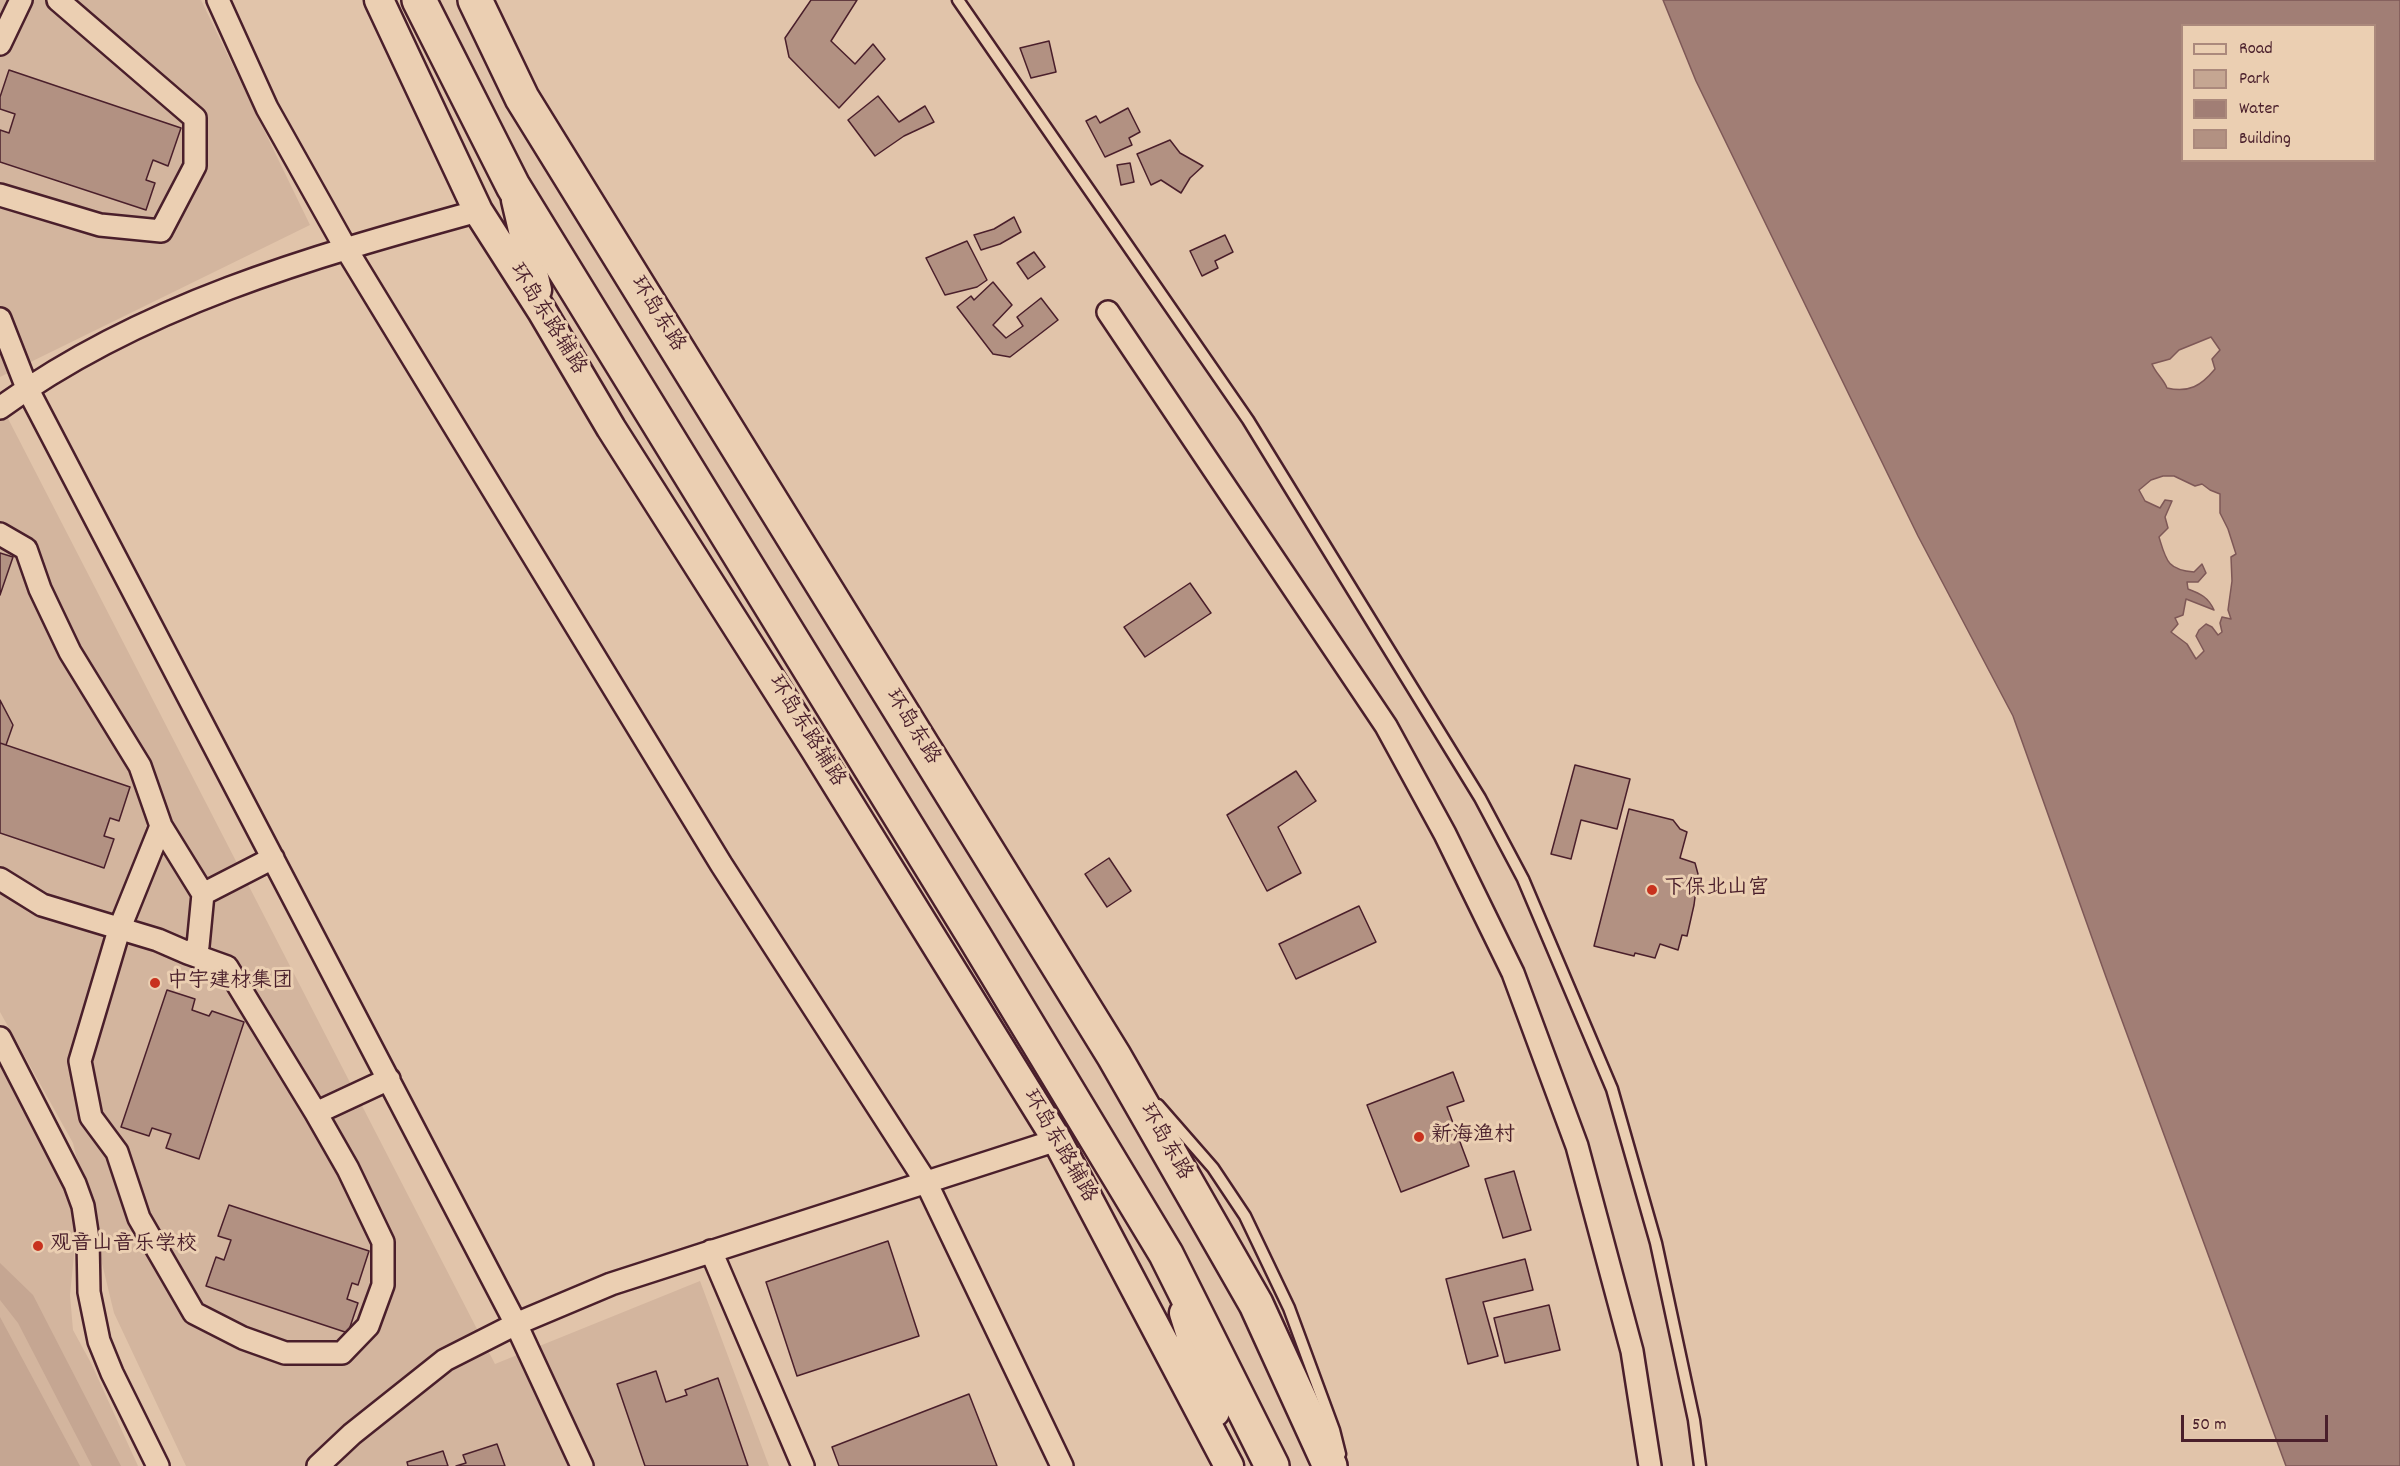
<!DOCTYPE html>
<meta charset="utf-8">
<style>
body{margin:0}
#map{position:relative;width:2400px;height:1466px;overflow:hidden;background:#e1c4aa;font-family:Dekko,sans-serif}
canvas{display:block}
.legend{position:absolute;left:2181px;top:24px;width:195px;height:138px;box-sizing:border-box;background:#ebcfb2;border:2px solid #ab897c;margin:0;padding:8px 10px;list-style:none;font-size:18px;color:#4a1f2b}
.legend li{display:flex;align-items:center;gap:12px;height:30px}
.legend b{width:30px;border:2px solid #ab897c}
.scale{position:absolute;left:2181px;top:1415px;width:147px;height:27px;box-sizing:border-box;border:3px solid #4a1f2b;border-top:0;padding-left:8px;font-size:18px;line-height:21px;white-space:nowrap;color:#4a1f2b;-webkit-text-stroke:4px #ebcfb2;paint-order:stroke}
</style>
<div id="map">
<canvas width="2400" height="1466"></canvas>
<ul class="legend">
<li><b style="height:8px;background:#ebcfb2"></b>Road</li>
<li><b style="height:16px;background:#c5a692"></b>Park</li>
<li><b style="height:16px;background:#a17e75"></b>Water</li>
<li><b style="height:16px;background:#b29182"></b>Building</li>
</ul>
<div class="scale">50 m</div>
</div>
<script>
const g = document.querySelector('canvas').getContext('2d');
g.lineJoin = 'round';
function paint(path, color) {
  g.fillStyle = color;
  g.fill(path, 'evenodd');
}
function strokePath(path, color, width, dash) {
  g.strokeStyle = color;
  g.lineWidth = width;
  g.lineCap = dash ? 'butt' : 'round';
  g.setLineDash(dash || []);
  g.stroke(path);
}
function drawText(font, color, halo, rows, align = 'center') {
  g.font = font + ' Dekko,"LXGW WenKai TC",sans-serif';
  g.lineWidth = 6;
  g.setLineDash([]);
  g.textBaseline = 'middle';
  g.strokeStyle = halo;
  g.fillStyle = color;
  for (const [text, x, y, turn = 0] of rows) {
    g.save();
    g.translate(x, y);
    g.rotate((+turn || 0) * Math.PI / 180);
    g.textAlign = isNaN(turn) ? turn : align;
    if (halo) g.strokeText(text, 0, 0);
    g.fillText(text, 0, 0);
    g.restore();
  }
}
paint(new Path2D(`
 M0,0H201L310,225L0,377Z
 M0,403L495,1364L700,1281L769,1466H186L114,1313L73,1143L0,1012Z
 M0,1062L64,1182L77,1225L70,1295L73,1330L91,1363L138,1466H0Z`), '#d3b59e');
paint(new Path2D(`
 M0,1263L33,1295L121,1466H92L18,1323L0,1300Z
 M0,1317L80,1466H0Z`), '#c5a692');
const water = new Path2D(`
 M1663,0H2400V1466H2286L2106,977L2013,716L1918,536L1696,81ZM2182,26H2374V160H2182ZM2211,337L2220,350L2212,359L2215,369C2201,386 2189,393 2167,388C2163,378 2156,374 2152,364L2170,359L2179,350ZM2163,476H2174L2195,486L2202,484L2210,490L2220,494V513L2228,529L2236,554L2231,557L2232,581L2228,610L2231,619L2222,617L2220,623L2222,632L2218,635L2212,627L2206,624L2199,630L2196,636L2204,651L2196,659L2187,644L2171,632L2178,624L2175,618L2183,615L2186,599L2214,610C2208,597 2201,594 2188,589L2187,582H2198L2206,573L2202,564L2194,572C2167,570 2166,560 2159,537L2168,528L2165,517L2172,501L2165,500L2160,508L2145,501L2139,490L2151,480Z`);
paint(water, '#a17e75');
strokePath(water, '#7e5857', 1.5);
const building = new Path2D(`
 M811,0H857L831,41L855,64L873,44L885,59L839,108L789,57L785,38Z
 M1049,41L1056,72L1031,78L1020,48Z
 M9,70L181,128L168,166L153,160L146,180L155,183L146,210L0,162V130L9,133L15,114L0,109V97Z
 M878,96L899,122L925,106L934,122L904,136L875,156L848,120Z
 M1128,108L1140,132L1129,138L1132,145L1105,157L1086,121L1096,116L1100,123Z
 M1170,140L1180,153L1203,166L1190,178L1181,193L1161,180L1151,185L1137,154Z
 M1130,163L1134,182L1121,185L1117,165Z
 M1014,217L1021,232L1000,244L981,250L974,235L994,229Z
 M1225,235L1233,252L1215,261L1218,268L1202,276L1190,251Z
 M967,241L987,280L977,287L945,295L926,258Z
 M1034,252L1045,267L1028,279L1017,263Z
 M993,282L1012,305L993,325L1006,338L1023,326L1017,317L1041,298L1058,320L1010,357L993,354L957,307L971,296L974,300Z
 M0,553L13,557L0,595Z
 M1190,583L1211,613L1145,657L1124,627Z
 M0,700L13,725L6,745L0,743Z
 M0,743L130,787L119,821L110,818L104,836L114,839L104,868L0,833Z
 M1575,765L1630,779L1617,829L1581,820L1571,859L1551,854Z
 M1296,771L1316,801L1278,827L1301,873L1267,891L1227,815Z
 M1629,809L1673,820L1680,829L1687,832L1680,858L1695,863L1698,874L1694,905L1687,936L1682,935L1678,950L1660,944L1655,958L1635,953L1634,956L1594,946Z
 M1109,858L1131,891L1107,907L1085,874Z
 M1359,906L1376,942L1296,979L1279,944Z
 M167,990L195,999L192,1010L209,1016L212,1011L244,1022L199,1159L166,1148L171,1134L152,1128L149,1136L121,1127Z
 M1453,1072L1464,1101L1447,1107L1469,1166L1401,1192L1367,1105Z
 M1514,1171L1531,1230L1503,1238L1485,1179Z
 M229,1205L369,1251L358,1285L352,1283L347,1299L358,1303L348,1333L206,1286L216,1257L224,1260L231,1240L218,1236Z
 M888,1241L919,1336L797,1376L766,1282Z
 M1525,1259L1533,1290L1483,1302L1498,1356L1468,1364L1446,1279Z
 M1549,1305L1560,1350L1505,1363L1494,1318Z
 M656,1371L666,1402L687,1395L685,1390L718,1378L748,1466H645L617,1384Z
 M969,1394L997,1466H839L832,1447Z
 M497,1444L505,1466H456L466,1463L463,1455Z
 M443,1451L448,1466H408L407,1462Z`);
paint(building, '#b29182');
strokePath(building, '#4a1f2b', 1.5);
const lane = new Path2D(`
 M958,0L1248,420L1480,798L1523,879L1612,1089L1656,1243L1694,1420L1700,1466
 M1158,1105L1213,1168L1245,1216L1289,1308L1334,1430L1340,1454`);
const street = new Path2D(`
 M218,0L267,108L345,247L721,864L926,1182L1062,1466
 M0,44L21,0
 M0,195L100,225L161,231L195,166V118L58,0
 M1108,312L1386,726L1445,834L1513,973L1577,1146L1632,1351L1650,1466
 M0,319L27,388L516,1324L582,1466
 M0,408C141,305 311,257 478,211
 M0,534L26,549L40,589L70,652L140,766L161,826L203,894L198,946L188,953L158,940L42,905L0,879
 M161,826L119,930L80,1061L91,1117L117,1152L139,1218L194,1313L243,1338L285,1353H342L368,1326L383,1285V1242L348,1169L316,1113L227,967L188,953
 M203,894L273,858
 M0,1038L75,1184L83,1206L88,1239L89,1292L99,1341L112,1373L158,1466
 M316,1113L389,1079
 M711,1251L803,1466
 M318,1466L352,1434L445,1360L516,1324L611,1284L1057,1140`);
const secondary = new Path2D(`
 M379,0L478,211L542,311L611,428L815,749L1057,1140L1229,1466
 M516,200L537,290
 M1184,1313L1215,1412`);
const primary = new Path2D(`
 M419,0L513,186L974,936L1166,1254L1272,1466
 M475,0L522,98L1114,1056L1256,1304L1330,1466`);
strokePath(lane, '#4a1f2b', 15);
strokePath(street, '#4a1f2b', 26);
strokePath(secondary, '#4a1f2b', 33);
strokePath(primary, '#4a1f2b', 38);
strokePath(lane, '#ebcfb2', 10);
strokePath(street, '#ebcfb2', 21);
strokePath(secondary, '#ebcfb2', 28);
strokePath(primary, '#ebcfb2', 33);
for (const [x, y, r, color] of [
 [1652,890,6,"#c8321e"],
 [155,983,6,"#c8321e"],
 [1419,1137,6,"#c8321e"],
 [38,1246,6,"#c8321e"]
]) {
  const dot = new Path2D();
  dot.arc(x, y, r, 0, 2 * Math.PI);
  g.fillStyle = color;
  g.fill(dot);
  strokePath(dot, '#ebcfb2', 2);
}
drawText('21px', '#4a1f2b', '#ebcfb2', [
 ["环岛东路",656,315,58],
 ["环岛东路辅路",546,320,58],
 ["环岛东路",911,728,58],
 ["环岛东路辅路",805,732,58],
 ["环岛东路",1164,1143,60],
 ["环岛东路辅路",1058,1147,60]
]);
drawText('21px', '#4a1f2b', '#ebcfb2', [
 ["下保北山宫",1664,890],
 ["中宇建材集团",167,983],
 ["新海渔村",1431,1137],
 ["观音山音乐学校",50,1246]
], 'left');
</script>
